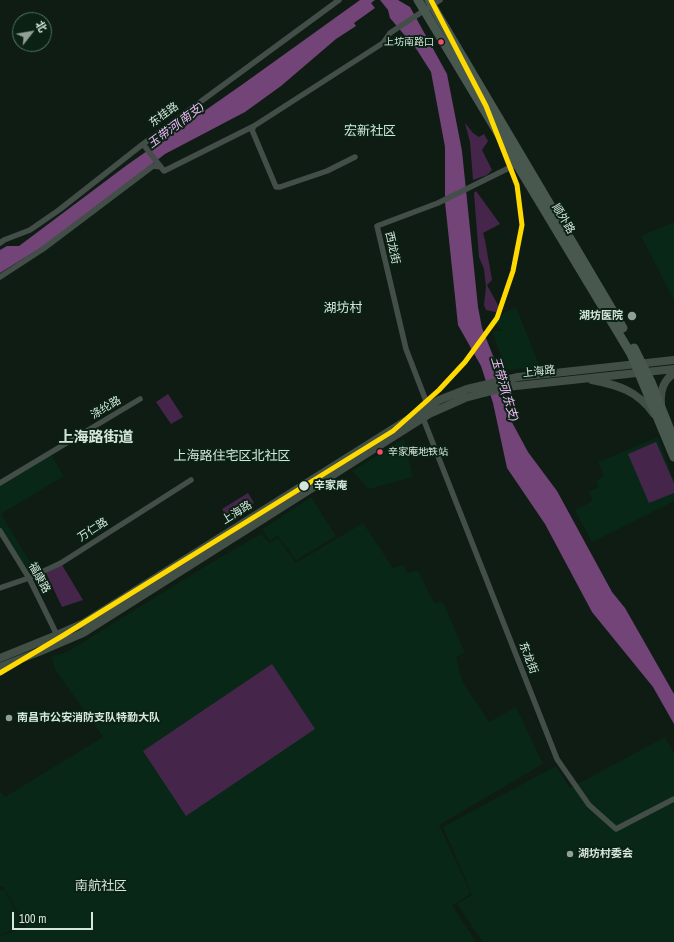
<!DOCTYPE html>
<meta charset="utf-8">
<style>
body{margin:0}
#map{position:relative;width:674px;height:942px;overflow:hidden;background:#0f1c14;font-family:"Archivo Narrow","Noto Sans SC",sans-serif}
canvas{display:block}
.north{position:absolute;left:12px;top:12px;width:40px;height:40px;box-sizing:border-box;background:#092213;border:1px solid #5b7063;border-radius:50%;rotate:59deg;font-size:11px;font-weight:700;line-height:16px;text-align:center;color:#d7e6db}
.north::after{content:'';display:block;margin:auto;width:14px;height:18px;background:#919f95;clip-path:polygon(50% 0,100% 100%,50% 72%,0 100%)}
.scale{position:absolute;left:12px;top:912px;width:81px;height:18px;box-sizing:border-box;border:2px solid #d7e6db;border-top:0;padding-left:5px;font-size:12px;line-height:14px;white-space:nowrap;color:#d7e6db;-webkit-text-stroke:3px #092213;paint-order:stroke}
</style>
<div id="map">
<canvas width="674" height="942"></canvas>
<div class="north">北</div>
<div class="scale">100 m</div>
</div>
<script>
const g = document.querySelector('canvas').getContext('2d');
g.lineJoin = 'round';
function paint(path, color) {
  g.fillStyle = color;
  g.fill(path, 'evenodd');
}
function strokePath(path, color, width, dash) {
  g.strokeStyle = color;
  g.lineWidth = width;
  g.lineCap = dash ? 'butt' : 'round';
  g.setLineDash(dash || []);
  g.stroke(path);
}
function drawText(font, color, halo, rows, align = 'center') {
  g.font = font + ' "Archivo Narrow","Noto Sans SC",sans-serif';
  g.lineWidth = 4;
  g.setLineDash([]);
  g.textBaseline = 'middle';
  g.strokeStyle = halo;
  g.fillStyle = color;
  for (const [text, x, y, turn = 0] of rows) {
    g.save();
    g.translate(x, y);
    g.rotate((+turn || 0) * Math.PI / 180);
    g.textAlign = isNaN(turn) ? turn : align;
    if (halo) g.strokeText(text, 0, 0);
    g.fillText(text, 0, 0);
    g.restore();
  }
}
paint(new Path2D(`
 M674,222V300L641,236Z
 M516,307L540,367L506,370L492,331H502L492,319Z
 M658,437L674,481V501L592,542L575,510L593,501L589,492L599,487L596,482L604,475L598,462Z
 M404,439L413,477L369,489L352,471Z
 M51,455L64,476L1,514L35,570L24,576L0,535V485Z
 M311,497L336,536L296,560L278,536L270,540L262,529Z
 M363,523L393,568L404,565L407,573L418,571L434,603L443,602L465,653L456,657L463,683L489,722L516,707L543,764L439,825L471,894L452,905L476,942H0V936L26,927L3,886L0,887V791L5,797L103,737L56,671L51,657L67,652L214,561L261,534L269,543L278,538L296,563Z
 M665,737L674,753V942H483L457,904L472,895L443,827L556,766L570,788Z
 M4,889L23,926L0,935V891Z`), '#082716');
paint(new Path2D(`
 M465,123L473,133L479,137L484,134L488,141L482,150L492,170L487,175L473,180L470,142Z
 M476,191L500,224L483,233L485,240L492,280L487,285L499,307L496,312L486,310L484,305L486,287L484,269L479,257L474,193Z
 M168,394L183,417L171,424L156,402Z
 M656,442L674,483V493L649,503L628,454Z
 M248,493L254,503L228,519L222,509Z
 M62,565L83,600L62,607L46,573Z
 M272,664L315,729L186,816L143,751Z`), '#45264a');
paint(new Path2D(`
 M360,0H375L371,3L375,8L354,23L356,26L336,39L281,86L245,112L165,154L55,239L0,273V250L7,246H19L127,165L243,84Z
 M380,0H398L410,7L447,74L462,151L478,307L482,328L497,366L507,413L528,452L557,491L612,592L625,608L674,694V724L653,687L592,612L545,524L507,468L493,403L481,366L458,325L445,202V147L431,72L417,50L390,18L388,10Z`), '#724477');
strokePath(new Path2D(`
 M143,144L164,171L254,126
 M355,157L327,171L280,187H276L252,130L254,126L383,43L390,33L440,0
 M0,243L4,240L30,230L59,210L143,144L339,0
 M0,277L43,249L153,166L161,167
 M428,406L406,349L377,226L438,203L519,163
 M423,418L557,759L589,805L616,829L674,799
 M0,483L140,399
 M0,531L29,578L57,635
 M0,588L29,578L61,563L191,480`), '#444e48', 5.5);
strokePath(new Path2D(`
 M592,380C618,385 638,391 654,414
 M661,404C660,391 663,381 674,373
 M0,658L57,635L84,623L439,400L467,389L518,377L674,360
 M0,667L41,651L83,633L429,414L465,398L507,387L674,369`), '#424f47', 8);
strokePath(new Path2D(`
 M418,0L631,354L674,457
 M429,0L623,328
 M634,348L651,382L674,440`), '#48584f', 9);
strokePath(new Path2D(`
 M0,673L64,635L393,431L439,390L465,362L497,318L513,271L522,225L517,185L486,106L431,0`), '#ffda01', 5);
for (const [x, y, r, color] of [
 [441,42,3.5,"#f44d6c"],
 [632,316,5,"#919f95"],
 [380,452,3.5,"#f44d6c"],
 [304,486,5.5,"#d7e6db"],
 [9,718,4,"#919f95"],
 [570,854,4,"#919f95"]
]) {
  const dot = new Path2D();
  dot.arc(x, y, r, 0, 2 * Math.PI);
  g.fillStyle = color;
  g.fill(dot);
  strokePath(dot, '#092213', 1.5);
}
drawText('10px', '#d7e6db', '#092213', [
 ["上坊南路口",434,42],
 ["辛家庵地铁站",388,452,"left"]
], 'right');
drawText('11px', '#d7e6db', '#092213', [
 ["东桂路",164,115,-36],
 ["顺外路",563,219,59],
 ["西龙街",392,248,77],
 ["上海路",539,372,-6],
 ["涤纶路",106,408,-31],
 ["上海路",237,513,-32],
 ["万仁路",93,530,-33],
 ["福康路",39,578,61],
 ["东龙街",528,658,69]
]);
drawText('bold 11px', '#d7e6db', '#092213', [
 ["湖坊医院",623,316,"right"],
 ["南昌市公安消防支队特勤大队",17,718],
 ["湖坊村委会",578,854]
], 'left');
drawText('bold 11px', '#d7e6db', '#092213', [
 ["辛家庵",314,486]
], 'left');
drawText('italic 12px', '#f5b9fa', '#092213', [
 ["玉带河(南支)",176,126,-37],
 ["玉带河(东支)",504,389,73]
]);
drawText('13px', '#d7e6db', '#092213', [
 ["宏新社区",370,132],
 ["湖坊村",343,309],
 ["上海路住宅区北社区",232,457],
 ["南航社区",101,887]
]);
drawText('bold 15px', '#d7e6db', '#092213', [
 ["上海路街道",96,438]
]);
</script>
